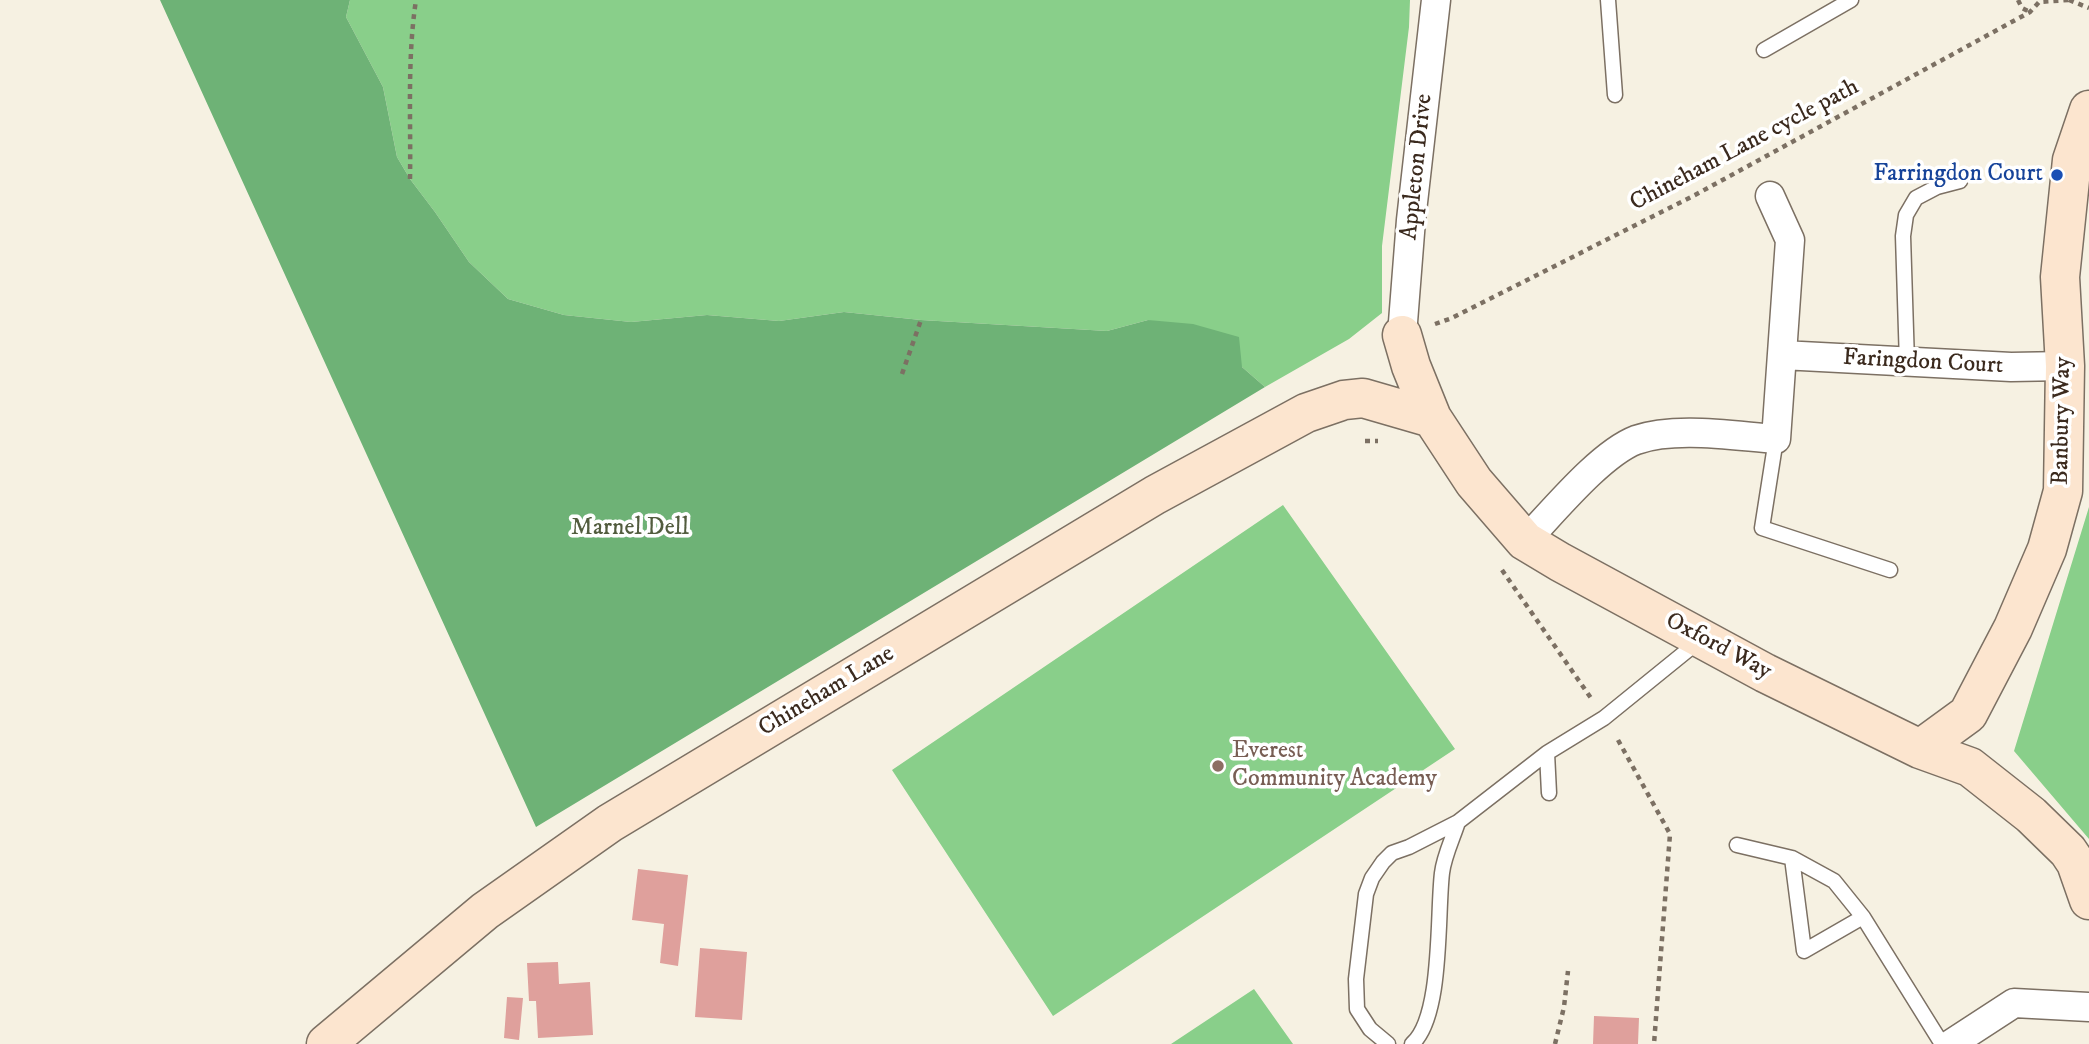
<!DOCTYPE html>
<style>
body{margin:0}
canvas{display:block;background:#f6f1e2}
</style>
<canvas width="2089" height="1044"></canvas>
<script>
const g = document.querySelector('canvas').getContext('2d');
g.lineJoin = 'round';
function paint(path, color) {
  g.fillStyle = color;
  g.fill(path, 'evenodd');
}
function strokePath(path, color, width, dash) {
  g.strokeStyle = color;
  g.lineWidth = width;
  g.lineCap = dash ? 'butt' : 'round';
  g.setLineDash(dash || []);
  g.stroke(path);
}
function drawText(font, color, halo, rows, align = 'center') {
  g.font = font + ' "IM FELL DW Pica",serif';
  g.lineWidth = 7;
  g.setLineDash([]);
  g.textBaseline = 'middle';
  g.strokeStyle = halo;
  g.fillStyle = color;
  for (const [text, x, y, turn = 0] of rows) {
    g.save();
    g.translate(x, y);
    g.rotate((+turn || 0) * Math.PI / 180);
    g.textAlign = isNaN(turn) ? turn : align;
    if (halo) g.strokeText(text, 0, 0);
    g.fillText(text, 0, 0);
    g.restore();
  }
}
paint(new Path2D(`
 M350,0H1410L1409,27L1382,246V313L1349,339L1265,387L1242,367L1148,320L1107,331L921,320L844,312L779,321L707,315L631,322L564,315L508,299L469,262L435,212L410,179L397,157L383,87L346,17Z
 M1283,505L1455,749L1053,1016L892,770Z
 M2089,507V839L2014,751Z
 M1254,989L1293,1044H1171Z`), '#89cf8a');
paint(new Path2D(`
 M160,0H350L346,17L383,87L397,157L410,179L435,212L469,262L508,299L564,315L631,322L707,315L779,321L844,312L921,320L1107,331L1148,320L1193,324L1239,337L1242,367L1265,387L536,827Z`), '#6eb276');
paint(new Path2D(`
 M638,869L688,875L678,966L660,963L664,924L632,920Z
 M700,948L747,952L742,1020L695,1017Z
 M558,962L559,984L590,982L593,1035L538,1038L536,1001H529L527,963Z
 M507,997L523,998L519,1040L504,1038Z
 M1594,1016L1639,1018L1638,1044H1593Z`), '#dfa09c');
const lane = new Path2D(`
 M1608,0L1615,95
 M1764,50L1851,0
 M1907,363L1903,236L1906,215L1916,198L1937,187L1960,181
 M1776,439L1762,528L1890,570
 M1547,753L1549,793
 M1737,845L1792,858L1834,881L1863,917L1942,1044
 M1792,858L1804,951L1863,917
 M1388,1044L1370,1029L1357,1009L1356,979L1366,894L1372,878L1383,862L1392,853L1409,847L1458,822L1547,753L1604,718L1699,641
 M1412,1044C1443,1017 1437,914 1442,873C1444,856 1453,838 1458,822`);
const street = new Path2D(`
 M1402,335L1411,220L1436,0
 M1782,355L2011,367L2065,366
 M1525,541C1553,512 1600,454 1636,440C1676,426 1734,436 1776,439L1790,240L1770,196
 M1951,1044L2014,1003L2089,1007`);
const secondary = new Path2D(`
 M1402,335L1411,366L1432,418L1474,482L1525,541L1560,562L1765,673L1920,749L1970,767L2031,815L2068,851L2076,863L2089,900
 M1920,749L1968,714L2013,628L2047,549L2063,491L2065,366L2060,277L2072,160L2089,110
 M326,1044L485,911L610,823L1155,495L1306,413L1344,400L1363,398L1432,418`);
strokePath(lane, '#7c7063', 17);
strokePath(street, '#7c7063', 31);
strokePath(secondary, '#7c7063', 41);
strokePath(new Path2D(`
 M2018,0L2022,8L2030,12
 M2069,0L2089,8
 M410,179C411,120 407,59 416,0
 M1435,324L1452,318L1695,195L2030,12L2039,2L2069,0
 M902,374L921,320
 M1365,441H1378
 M1502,570L1593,701
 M1618,740L1670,834L1654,1044
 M1555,1044L1564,1007L1568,971`), '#7c7063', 4.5, [5, 5]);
strokePath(lane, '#fff', 14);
strokePath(street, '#fff', 28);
strokePath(secondary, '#fce5cf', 38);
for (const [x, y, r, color] of [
 [2057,175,7,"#1a4fb4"],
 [1218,766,7,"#8d6e63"]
]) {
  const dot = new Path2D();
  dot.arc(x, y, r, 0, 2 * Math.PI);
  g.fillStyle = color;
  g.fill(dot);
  strokePath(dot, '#fff', 2.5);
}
drawText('24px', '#3b2a1e', '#fff', [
 ["Chineham Lane cycle path",1745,146,-28],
 ["Appleton Drive",1418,167,-84],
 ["Faringdon Court",1923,363,3],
 ["Banbury Way",2063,421,-89],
 ["Oxford Way",1718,647,28],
 ["Chineham Lane",827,692,-31]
]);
drawText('24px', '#164399', '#fff', [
 ["Farringdon Court",2043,175]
], 'right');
drawText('24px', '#525c3e', '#fff', [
 ["Marnel Dell",630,529]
]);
drawText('24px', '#785e54', '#fff', [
 ["Everest",1232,752],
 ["Community Academy",1232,780]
], 'left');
</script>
